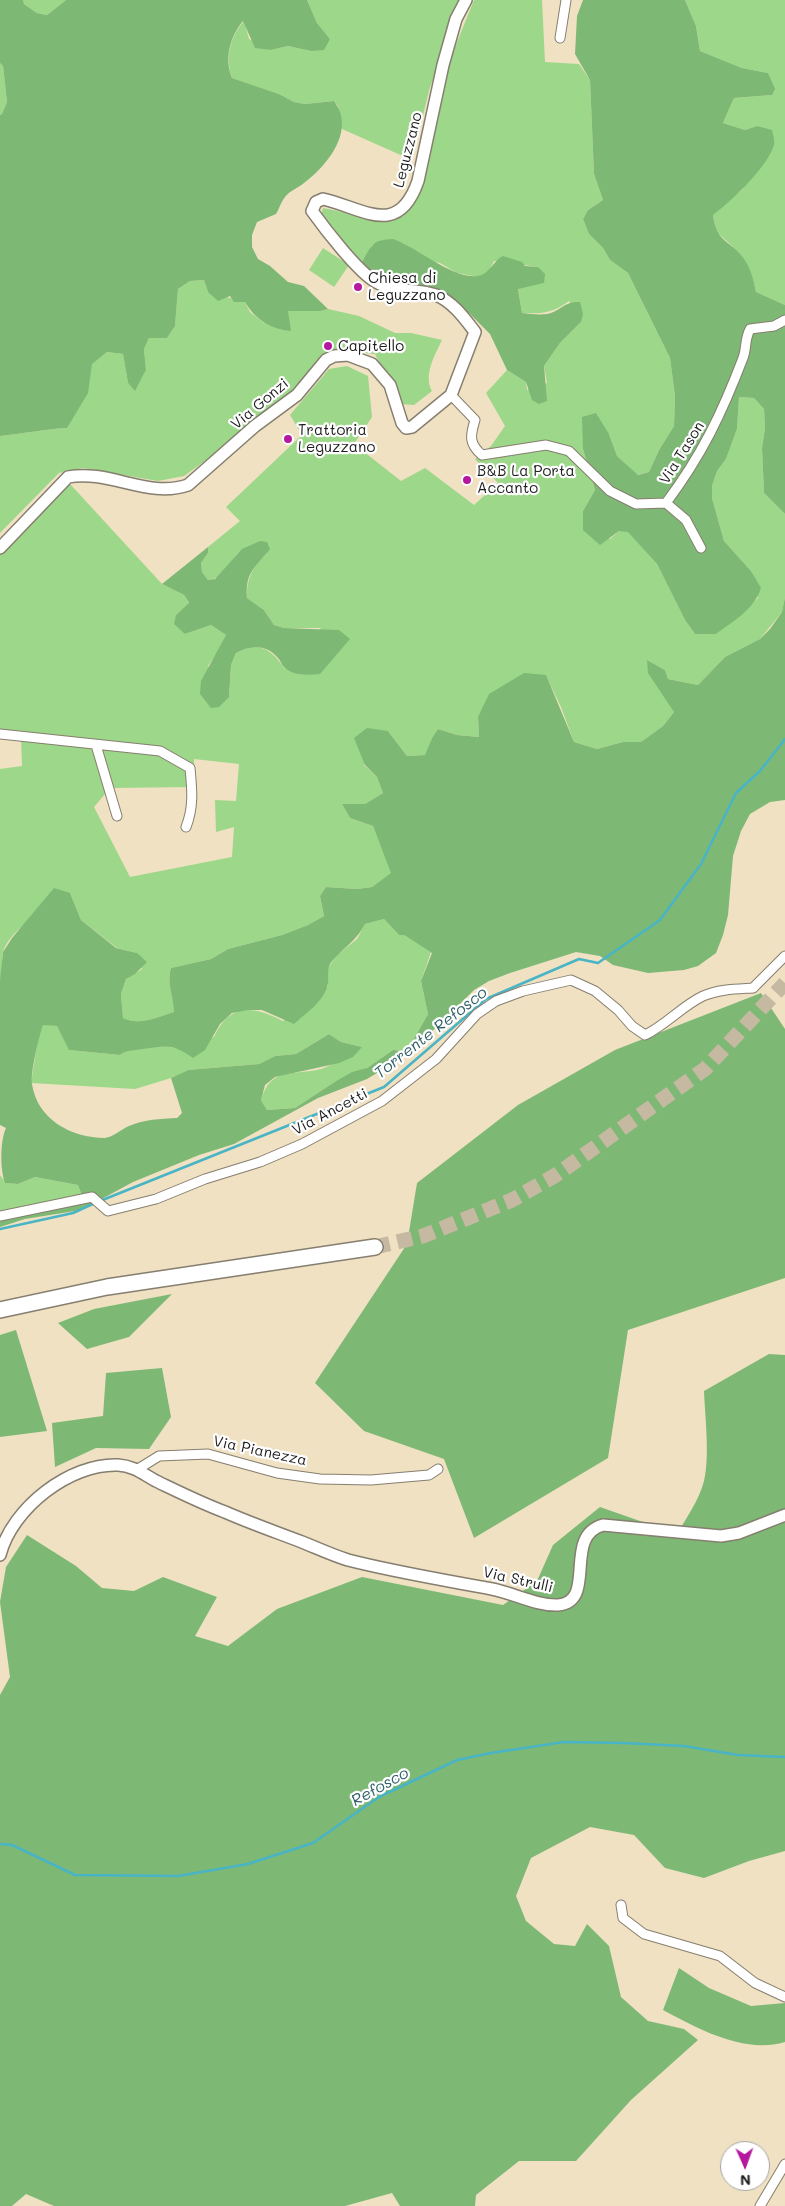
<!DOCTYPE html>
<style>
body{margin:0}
#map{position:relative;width:785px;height:2206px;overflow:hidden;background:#efe1c2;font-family:Mali,sans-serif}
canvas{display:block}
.north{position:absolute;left:720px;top:2141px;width:50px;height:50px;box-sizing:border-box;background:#fff;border:1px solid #a4a4a4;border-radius:50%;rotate:178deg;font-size:14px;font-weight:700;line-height:20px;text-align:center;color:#1c1c1c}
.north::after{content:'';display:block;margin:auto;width:18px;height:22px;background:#b5179e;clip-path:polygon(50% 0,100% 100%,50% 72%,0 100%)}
</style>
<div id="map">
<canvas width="785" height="2206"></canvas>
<div class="north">N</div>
</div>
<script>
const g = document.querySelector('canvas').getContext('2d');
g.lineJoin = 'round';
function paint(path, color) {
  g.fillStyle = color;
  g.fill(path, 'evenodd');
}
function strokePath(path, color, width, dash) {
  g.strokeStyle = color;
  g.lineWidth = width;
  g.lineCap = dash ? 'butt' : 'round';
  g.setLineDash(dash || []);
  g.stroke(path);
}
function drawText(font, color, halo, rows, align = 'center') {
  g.font = font + ' Mali,sans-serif';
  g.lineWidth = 4.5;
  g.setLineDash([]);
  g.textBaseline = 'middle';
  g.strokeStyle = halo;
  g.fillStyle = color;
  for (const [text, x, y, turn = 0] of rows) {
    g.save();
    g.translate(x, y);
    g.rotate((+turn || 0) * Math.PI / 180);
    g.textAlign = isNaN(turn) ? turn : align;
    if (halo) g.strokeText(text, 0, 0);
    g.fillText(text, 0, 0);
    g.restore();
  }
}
paint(new Path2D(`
 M23,0H66L47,15L37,13L24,4Z
 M307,0H466L430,87L412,160L342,129L338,106L334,101L305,104L294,102L279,94L232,78C225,57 230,37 244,21L249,39L271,50L288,46L311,51L330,39L317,23Z
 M474,0H542L545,62L579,64L590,80L594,174L603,200L588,210L583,219L589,234L603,248L610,260L628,273L670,358L675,396L674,426L659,450L649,472L637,475L617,456L609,434L583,449L595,490L583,511L610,539L619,531H628L657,564L685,620L695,634H716L758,598L751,571L724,541L712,498V486L717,471L726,459L737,429L739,397L754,398L764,409L765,428L762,448L764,493L785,514V597L782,612L760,639L725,657L698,685L668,679L665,670L647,660L674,712L663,726L641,742H623L597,749L574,742L561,707L546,676L478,717L479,737L457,735L438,729L432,738L426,755L407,756L388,731L364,765L377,777L383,793L365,804H342L350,818L373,826L392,873L372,887L357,889L326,887L320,896L324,916L308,925L282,935L228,949L211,959L171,968C166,981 174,998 175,1012C158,1017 139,1026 123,1018L121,994L126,979L142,969L137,953L117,948L81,920L70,893C51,906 9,929 3,952C1,961 3,970 0,980V769L22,766L21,736L0,730V551L68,483L70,484L162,584L184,595L189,604L176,615L185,634L211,625L226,635L219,650L208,666L229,697L231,665L236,653C259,641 271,648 285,669L321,628H284L274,625L264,610L247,598C246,579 253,566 267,553H238C229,564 223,579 208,580L202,572L201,563L208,553V547L240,521L226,507L302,435L290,415L329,369L347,366L368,376L372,417L354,444L401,481L425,468L474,505L498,483L475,459L491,446L505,426L486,393L507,370L526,382L527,390L547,383L544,366L560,343L581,322L569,301C553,313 542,314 522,313L518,288L544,283L538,267L494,261L489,271L478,277L457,273L440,263L431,261L403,243L372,245L361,264L320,219L323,208L372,218L403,214L439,87ZM194,759L239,764L236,801L215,800L216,832L234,827L232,857L130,877L94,807L110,788L194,787Z
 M685,0H785V305L756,292C754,277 746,262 736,250C722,234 717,239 713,215L743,189L757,126L745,130L723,123L734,98L772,95L768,73L742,68L700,51L696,26Z
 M0,63L3,66L7,102L2,114L0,115Z
 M323,248L349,265L334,287L309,270Z
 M204,280L208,292L245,302L250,312L264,323L288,311H321L328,309L359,316L395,333H411L442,340C435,355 423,375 432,391L414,405L400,404L375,354L355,352L321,355L284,404L184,476L158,481L83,468L59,473L0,533V436C23,434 44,429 67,428L92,363L107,352L123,354L128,383L135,390L146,370L144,349L149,338H167L175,326L178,289L190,281Z
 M384,919L399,935H404L431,952L421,981L428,1014L407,1051L393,1050L367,1068L333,1083L295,1108L267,1110L261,1100C271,1066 293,1076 321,1069C334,1065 349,1054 362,1047L341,1042L329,1034L296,1054L275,1056L259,1064L188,1070L171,1078L135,1089L31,1083L38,1039L43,1024L57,1026L70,1050L120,1055L127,1050L142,1049L160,1045L181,1049L214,1037C230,1002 254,1006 283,1021L328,986V968L337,955L357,939L365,924Z
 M0,1175L6,1183L18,1184L35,1177L78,1185L82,1196L0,1217Z`), '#9dd789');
paint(new Path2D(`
 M0,0H23L24,4L37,13L47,15L66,0H307L317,23L330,39L324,50L311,51L288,46L271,50L255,48L243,21C230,37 224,58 232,78L279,94L294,102L305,104L334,101C356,130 328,165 304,183C298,188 289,191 285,197C281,202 279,209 276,214L257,222L252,235V247L258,259L270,266L288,282L304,286L328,309L321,311H288L291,331C271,329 255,320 245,302H234L230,296L218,301L208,292L204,280L190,281L178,289L175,326L167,338H149L144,349L146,370L135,391L128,383L123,354L107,352L92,364L88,393L67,428C44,429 23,434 0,436V115L2,114L7,102L3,66L0,63Z
 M583,0H685L696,26L700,51L742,68L768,73L775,89L772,95L734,98L723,123L745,130L757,126L772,130C773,135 775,141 774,145C768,166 731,202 713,215C717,244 730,239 744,259C751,269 754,281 756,292L785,305V514L764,493L762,448L765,428L764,409L754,398L739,397L737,429L726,459L717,471L712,486V498L724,541L751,571L761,588C755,609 732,622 716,634H695L685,620L657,564L628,532L619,531L600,545L583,530V511L595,490L583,449L582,417L596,413L609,434L617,456L638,475L649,472L659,450L674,426L675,396L670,358L628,273L610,260L603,248L589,234L583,219L588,210L603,200L594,174L590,80L575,54L577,16Z
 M393,239C417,247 452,279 477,276C489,275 493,261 503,256L522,262L525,266L538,267L545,274L544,283L518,289L522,313C529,314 539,315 547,314C561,311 564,301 580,302L583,314L581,322L560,343L544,366L547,401L539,404L532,400L526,382L507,370L490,334L469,313L461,312L447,299L387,284L361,264C371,246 371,240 393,239Z
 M260,541L267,542L270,549C255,568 245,572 247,598L264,610L274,625L284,628L339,630L350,639L320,674C308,675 294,676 285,668C282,666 281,661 278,658C267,644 250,645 236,653L231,665L229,697L219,707L211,708L200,694L201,681L226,635L211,625L185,634L174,624L176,615L189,603L184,595L162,584L208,547V553L201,563L202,572L208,580L215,579L242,549Z
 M785,597V800L770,802L750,814L741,831L733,856L728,915L723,935L716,953L698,966L684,970L648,973L613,965L600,956L576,952L510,973L489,981L474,990L410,1053L367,1079L318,1098L234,1144L199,1155L133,1182L98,1201L75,1211L25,1219L0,1227V1217L82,1196L78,1185L35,1177L18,1184L5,1183C0,1169 0,1141 6,1128L0,1125V980L3,952L12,938L54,888L70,893L81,920L116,948L137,953L147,962L135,974L126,979L121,994L123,1018C139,1026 158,1017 174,1012C174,998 166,982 171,968L211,959L228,949L282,935L308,925L324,916L320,896L326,887L357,889L372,887L391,873L373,826L350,818L342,804H365L383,793L377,777L365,765L354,738L367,728L388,731L407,756L425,755L432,738L438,729L457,735L479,737L478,717L489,694L524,673L546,675L574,742L597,749L623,742H641L663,726L674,712L648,673L647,660L665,670L668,679L698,685L725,657L760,639L770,629L782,612ZM384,919L399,935H404L432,953L421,981L428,1014L407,1051L393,1050L367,1068L352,1072L333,1083L295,1108L267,1110L261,1100L265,1085L275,1077L339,1063L353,1057L362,1047L341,1042L329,1034L296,1054L275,1056L259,1064L188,1070L171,1078L182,1113L177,1118C160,1119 145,1119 129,1126C122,1129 113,1137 105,1138C71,1138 37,1119 32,1084C30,1074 39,1036 43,1025L57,1026L69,1050L120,1055C128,1049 133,1051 143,1049C166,1046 172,1043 193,1058L205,1050L220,1024L232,1013L248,1010H262L294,1024C306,1013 322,1003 327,987C330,980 326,971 330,964C342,948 355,943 365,924Z
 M761,993L785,1029V1278L628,1330L608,1458L474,1538L444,1459L364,1431L315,1383L407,1244L417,1183L518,1105L615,1050Z
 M172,1294L129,1337L87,1349L58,1323L94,1309Z
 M16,1330L47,1431L0,1437V1335Z
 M769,1354L785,1355V1851L749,1861L704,1878L665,1868L634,1835L590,1827L531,1858L516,1896L526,1921L554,1944L575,1946L587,1924L609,1946L621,1997L648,2021L684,2029L698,2040L631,2100L576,2161H519L476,2195L475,2206H400L392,2193L345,2206H54L26,2194L12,2206H0V1695L10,1677L0,1602L6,1567L27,1535L76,1566L102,1588L134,1591L163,1577L217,1597L195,1636L228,1646L277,1609L362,1577L503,1605L537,1581L553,1545L600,1507L677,1534C687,1517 699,1500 704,1481C710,1456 705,1417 704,1391Z
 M162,1368L171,1417L149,1449L96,1448L55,1467L52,1423L103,1416L106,1373Z
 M679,1968L709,1988L751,2006L785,2003V2042C743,2054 699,2029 663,2010Z`), '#7eb875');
strokePath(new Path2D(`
 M100,1201L384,1087L486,999L579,959L598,963L660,920L701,864L736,793L760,771L785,739
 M0,1229L73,1213L95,1203
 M0,1844L12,1845L75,1875L178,1876L248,1864L313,1843L379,1797L457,1760L491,1753L564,1742L623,1743L684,1746L738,1755L785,1757`), '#48b4c5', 2.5);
strokePath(new Path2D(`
 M375,1247L423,1236L512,1200L556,1175L705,1069L785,983`), '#c5baa1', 15, [15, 8]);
const minor = new Path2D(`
 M560,38L566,0
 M451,395L475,420C470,436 469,444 482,455L546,445L569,451L610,491L636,504L666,503C702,455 722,413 743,358C747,348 744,341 750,329L774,326L785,320
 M666,503L686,520L701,548
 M0,734L160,751L190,768C192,789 194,807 186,827
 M96,745L117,816
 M0,1216L92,1197L108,1211L156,1199L205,1179L260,1162L302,1144L382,1101L436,1059L477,1014L496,1001L523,991L571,980L595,991L618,1010L632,1026L645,1035C666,1025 682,1006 703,996C719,989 737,989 753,988L785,956
 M138,1469L159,1456L208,1454L277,1473L320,1479L371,1480L429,1475L438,1469
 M621,1905L623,1918L644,1934L720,1956L755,1983L785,1997
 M760,2206L785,2164`);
const tertiary = new Path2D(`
 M0,548L68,477C109,469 148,499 188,485L255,426L297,395L326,360L334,356L348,355L372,364L390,385L402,423L406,428L412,427L451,395L475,332C465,319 453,302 436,295C417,288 395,293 376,282C358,272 325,229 312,211L316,202L323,199C363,208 398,239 418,181L443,65L456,19L466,0
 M0,1555C12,1508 70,1463 118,1465C134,1466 143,1474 156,1481C179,1492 201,1503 225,1512C250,1523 276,1532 302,1542C317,1548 332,1555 348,1560C395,1572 444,1580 492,1589C513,1593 537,1606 558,1605C598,1602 562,1536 603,1525L721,1536L739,1533L785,1515`);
const trunk = new Path2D(`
 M0,1310L107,1287L375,1247`);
strokePath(minor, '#867e6f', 11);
strokePath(tertiary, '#867e6f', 14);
strokePath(trunk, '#867e6f', 18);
strokePath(minor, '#fff', 9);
strokePath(tertiary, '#fff', 11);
strokePath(trunk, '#fff', 15);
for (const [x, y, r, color] of [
 [358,287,5,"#b5179e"],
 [328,346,5,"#b5179e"],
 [288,439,5,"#b5179e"],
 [467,480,5,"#b5179e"]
]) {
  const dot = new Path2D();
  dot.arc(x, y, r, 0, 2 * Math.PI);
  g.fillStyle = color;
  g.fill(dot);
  strokePath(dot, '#fff', 2);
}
drawText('15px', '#1c1c1c', '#fff', [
 ["Leguzzano",408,150,-76],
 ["Via Gonzi",260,404,-40],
 ["Via Tason",682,453,-58],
 ["Via Ancetti",330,1112,-28],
 ["Via Pianezza",260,1451,12],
 ["Via Strulli",518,1580,13]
]);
drawText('15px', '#1c1c1c', '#fff', [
 ["Chiesa di",368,278],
 ["Leguzzano",368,295],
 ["Capitello",338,346],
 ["Trattoria",298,430],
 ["Leguzzano",298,447],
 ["B&B La Porta",477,471],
 ["Accanto",477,488]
], 'left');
drawText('italic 16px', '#306068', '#fff', [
 ["Torrente Refosco",431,1033,-38],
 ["Refosco",380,1787,-29]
]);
</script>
